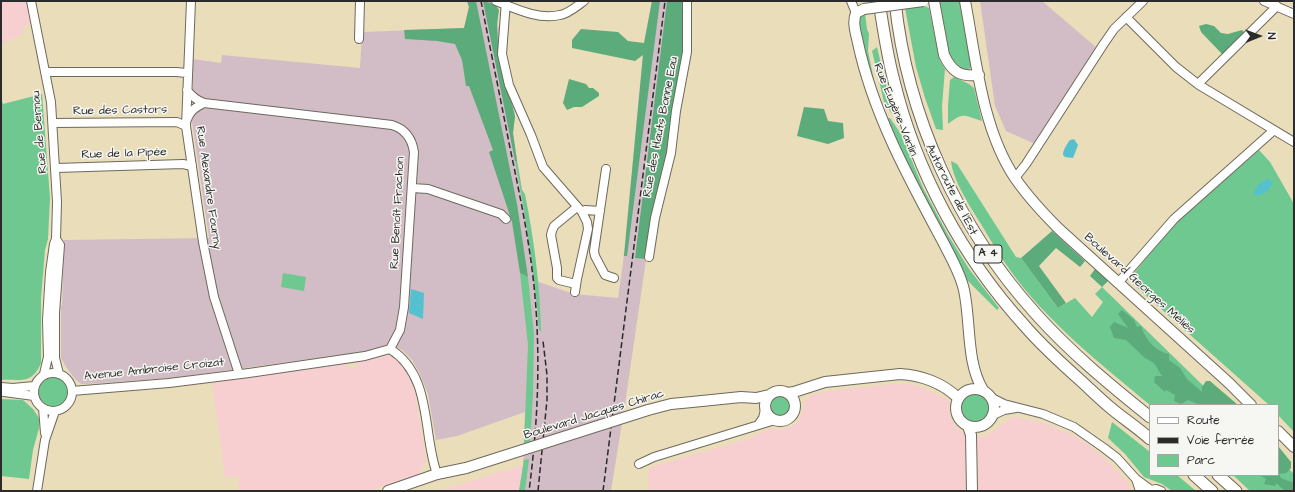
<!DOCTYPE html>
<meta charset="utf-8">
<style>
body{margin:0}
#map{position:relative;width:1295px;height:492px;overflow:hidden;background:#eaddba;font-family:"Architects Daughter",sans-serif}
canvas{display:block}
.frame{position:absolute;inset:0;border:2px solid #2b2b2b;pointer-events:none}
.legend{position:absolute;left:1149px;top:404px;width:130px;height:72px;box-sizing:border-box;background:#f6f6f2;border:1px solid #a5a5a2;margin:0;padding:5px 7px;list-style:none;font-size:12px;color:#2b2b2b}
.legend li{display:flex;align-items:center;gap:8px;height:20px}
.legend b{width:20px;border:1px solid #a5a5a2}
.north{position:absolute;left:1239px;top:16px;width:40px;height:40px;-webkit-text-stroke:3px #f6f6f2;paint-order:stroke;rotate:89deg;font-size:11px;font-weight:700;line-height:16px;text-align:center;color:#2b2b2b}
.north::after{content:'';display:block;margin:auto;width:14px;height:18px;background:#2b2b2b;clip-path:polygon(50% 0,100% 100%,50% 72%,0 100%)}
</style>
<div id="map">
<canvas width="1295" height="492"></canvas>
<div class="frame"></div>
<ul class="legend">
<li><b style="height:5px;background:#fff"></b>Route</li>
<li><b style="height:5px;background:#2b2b2b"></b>Voie ferrée</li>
<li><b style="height:11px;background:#6fc88f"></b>Parc</li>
</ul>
<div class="north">N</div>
</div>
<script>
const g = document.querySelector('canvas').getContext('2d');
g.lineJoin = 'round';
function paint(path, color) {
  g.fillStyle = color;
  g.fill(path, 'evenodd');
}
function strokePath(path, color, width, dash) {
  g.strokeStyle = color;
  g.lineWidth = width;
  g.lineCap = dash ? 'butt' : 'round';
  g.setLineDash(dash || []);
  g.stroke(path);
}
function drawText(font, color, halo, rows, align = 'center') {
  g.font = font + ' "Architects Daughter",sans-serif';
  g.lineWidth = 3;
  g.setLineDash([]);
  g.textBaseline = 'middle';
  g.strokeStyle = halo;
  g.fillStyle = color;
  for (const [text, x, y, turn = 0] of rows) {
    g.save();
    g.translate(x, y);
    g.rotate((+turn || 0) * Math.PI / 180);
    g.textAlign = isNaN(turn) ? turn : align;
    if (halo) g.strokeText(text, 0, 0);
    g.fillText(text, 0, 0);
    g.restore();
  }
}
paint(new Path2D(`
 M1,1H26L30,23L22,28L24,33L1,44Z
 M388,355L395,358L403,368L412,382L416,397L426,462L417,476L369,491H240L238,476L225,478L212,383L344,363L351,369L358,366L354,361L369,359Z
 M895,384H910L920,387L949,400V411L952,422L967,437L986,436L1012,417L1041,422L1073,435L1086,443L1106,460L1130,485L1129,486L1131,490L1133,489V491H650L647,476L651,467L748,439L770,428L780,430L791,427L799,421L806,400L811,395L833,390Z
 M523,465L519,491H439Z`), '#f7cfd1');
paint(new Path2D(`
 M467,1H494L496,16L516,106L513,133L536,281L574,294L618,298L623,263L644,43L652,1H686L670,157L646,260L625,404L611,491H519L523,465L525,412L457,436L436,440L428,394L419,372L412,360L402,350L389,344L369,351L171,378L87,384H81L75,379L66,367L61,358V306H62L64,240L209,238L192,122L193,59L221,63L222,55L360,68L362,32L464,28L469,7Z
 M980,1H1042L1097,48L1035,144L1006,131L995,106Z`), '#d2bdc6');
paint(new Path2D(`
 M939,1H960L972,66L969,69L965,71L956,65L949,56Z
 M922,5L929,8L940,61L945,69L942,106L943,130L936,129L925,98L916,67L905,8Z
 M865,13L867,29L869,34L868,51L876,90L871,80L859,26C859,19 859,17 865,13Z
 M877,47L893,115L884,102L872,51Z
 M954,77L969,84L974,88L982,121C965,116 964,111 948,124V105L950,80Z
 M42,94L50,198L48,239L45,250L41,298V363C32,385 20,379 1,380V99L3,104Z
 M886,118H890L901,134L923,188L948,235L969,269L999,308L997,310L966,279L914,179Z
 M1259,150L1270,162L1294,204V432L1278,415V405H1269L1133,284L1134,273L1175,223Z
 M515,161H517L522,190L525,194C534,239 540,285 541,331L539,330C534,273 526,217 515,161Z
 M951,161L957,164L1016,257L1021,258L1058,308L1075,298L1092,317L1103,302L1095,294L1102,287L1223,405H1150C1102,365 1046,321 1010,270C999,255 990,239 981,224C970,206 953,181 951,161Z
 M283,273L306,277L304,291L281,287Z
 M520,273L528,277L534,334L533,395L530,442L524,443L528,345Z
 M36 392a16 16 0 1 1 32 0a16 16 0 1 1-32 0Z
 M960 408a16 16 0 1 1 32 0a16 16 0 1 1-32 0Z
 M769 406a11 11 0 1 1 22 0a11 11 0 1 1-22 0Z
 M1,399L23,400L33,409L39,418V428L33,450L29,479L1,476Z
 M1112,422L1150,452V475H1177L1196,491H1172L1162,484L1144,477L1125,454L1108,438Z
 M1278,458L1294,474V491H1250L1233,475H1278Z
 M529,459L525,491H519L524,460Z`), '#6fc88f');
paint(new Path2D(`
 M467,1H476L517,204L528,277L520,273L512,222L489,152L493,150L469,86H466L462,60L455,44L437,41L405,39L404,30L464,28L469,7Z
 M483,1L494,4L497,7L499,10L497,25L498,43L515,117L513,133L517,161H515Z
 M652,1H660L627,256H624L643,55L635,61L572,48V40L581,29L618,32L628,41L644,43Z
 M667,1H686L688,50L670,157L646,259L635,258Z
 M1206,24L1214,26L1221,33L1228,34L1242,30L1245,33L1223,55L1201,32L1199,26Z
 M569,79L586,84L589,88H593L599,93V96L582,107H574L567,110L563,103Z
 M804,107L824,109L828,121L843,123L844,138L828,144L797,136Z
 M1052,231L1085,261L1080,267L1056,248L1039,266L1066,303L1058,308L1021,258Z
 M1095,269L1108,281L1102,287L1090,276Z
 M1122,310L1134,320L1137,327L1141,326C1145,339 1156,352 1169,354V360L1180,368L1187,379L1202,392V387L1206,381H1210L1238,405H1198V404L1188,400L1181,404L1174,401L1175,395L1166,390L1165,392L1154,382L1155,376H1162L1154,363L1145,358L1126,340L1114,338L1110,327L1114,322L1128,328L1118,314Z
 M1278,446L1291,462V468L1286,473L1279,474L1281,478L1294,483V491H1285L1276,483L1275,486L1264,484L1266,479L1260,475H1278Z`), '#5bac7a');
paint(new Path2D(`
 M1074,139L1078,145L1073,158L1065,157L1063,155C1063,150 1067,144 1070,140Z
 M1267,179H1269L1273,185L1269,187V190L1265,193L1255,196L1254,192L1258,185Z
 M411,289L424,293L423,319L409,313Z`), '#55c1cf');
const minor = new Path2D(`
 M31,1L51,102L57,202L56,239L54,244L50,272L47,320L48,357L44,374
 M191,1L186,126L203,242L214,297L239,374
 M496,1C516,9 539,20 560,15C568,14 577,6 584,1
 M506,1L502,54L509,85L531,135L543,167L582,212L587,222L588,229L577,279L575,292
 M851,1L856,13
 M1264,1L1294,14
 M1126,17L1176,67L1199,85L1294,142
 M359,39L360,1
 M45,72H176L187,73
 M1199,85L1201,81L1277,6
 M187,90C192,97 196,100 204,103
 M186,122C190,111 194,108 204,103L392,125C405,129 412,139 414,152L404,307L400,330L390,349
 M53,123L177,122L186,126
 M56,168L183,164L192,166
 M606,169L594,251L595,256L605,275L614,278
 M1015,178L1026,164L1103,45L1114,29L1143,1
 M412,188L428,189L501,214L506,219
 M582,212L585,210L600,211
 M56,239L60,245L55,313V358L59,374
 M649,257L655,218L671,153L676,111L687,52V1
 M1118,283L1174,219L1273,131
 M576,284L559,280L557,278V268L551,235L552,231L554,226L577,207
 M390,349C433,376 422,433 437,474
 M34 392a19 19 0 1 1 38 0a19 19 0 1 1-38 0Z
 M1,387L13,388L34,386
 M72,391L169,383L249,373L365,356L390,349
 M4,392L34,396
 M992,398L1004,404L1043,414L1074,427L1104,448L1117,458L1136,479L1151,490
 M43,408L45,433
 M993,415L1004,410L1016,408
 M758,425L763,418L765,410
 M639,464L654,457L775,420
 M1136,479L1140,491
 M37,491L45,440L55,411
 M1148,491L1156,489L1161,491`);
const major = new Path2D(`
 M934,1L944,55C952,72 960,77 979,75
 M965,1C976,59 982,129 1015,178C1028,197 1043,213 1059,229L1229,383L1251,405
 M864,9L856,13C852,23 856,33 858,43C873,113 908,177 942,240C950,256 960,272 964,290C971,322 966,362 983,390
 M956 408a19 19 0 1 1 38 0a19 19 0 1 1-38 0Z
 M765 406a15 15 0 1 1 30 0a15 15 0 1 1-30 0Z
 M787,393L794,392L825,382L900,374C921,375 943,383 958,398
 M648,410L671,404L692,402L741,397L756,398L769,395
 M968,426L971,435L972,491
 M1278,431L1294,447
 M388,491L437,474L466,468`);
const highway = new Path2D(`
 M879,1C883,28 887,55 894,81C916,171 962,257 1024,325C1041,345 1061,363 1080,380C1091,390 1101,400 1112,409C1124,419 1138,428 1150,439
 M895,1C907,116 958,228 1036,314C1070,352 1110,385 1150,417
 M1194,475L1212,491
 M1218,475L1236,491`);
strokePath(minor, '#6e695d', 10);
strokePath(major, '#6e695d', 12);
strokePath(highway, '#6e695d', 13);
strokePath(minor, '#fff', 8);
strokePath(major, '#fff', 10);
strokePath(highway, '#fff', 11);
strokePath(new Path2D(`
 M481,1C490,48 500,96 509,143C519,191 529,238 534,286C541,355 538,423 529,491
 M538,491L547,400V375L543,341
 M603,491L665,1`), '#2b2b2b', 1.5, [6, 3]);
const majorBridge = new Path2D(`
 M864,9L923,1
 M466,468L648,410`);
strokePath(majorBridge, '#6e695d', 12, []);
strokePath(majorBridge, '#fff', 10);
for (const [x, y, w] of [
 [988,254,28]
]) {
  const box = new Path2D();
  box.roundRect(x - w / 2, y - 9, w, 18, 3);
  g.fillStyle = '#f6f6f2';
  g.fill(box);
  strokePath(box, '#2b2b2b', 1);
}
drawText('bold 11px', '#2b2b2b', null, [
 ["A 4",988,254]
]);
drawText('12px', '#2b2b2b', '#f6f6f2', [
 ["Rue Eugène Varlin",895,110,68],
 ["Rue des Castors",120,111,-1],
 ["Rue des Hauts Bonne Eau",661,127,-79],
 ["Rue de Bernau",40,132,-95],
 ["Rue de la Pipée",124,154,-2],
 ["Rue Alexandre Fourny",208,188,82],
 ["Autoroute de l’Est",951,190,63],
 ["Rue Benoît Frachon",398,213,-87],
 ["Boulevard Georges Méliès",1139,284,42],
 ["Avenue Ambroise Croizat",154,370,-6],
 ["Boulevard Jacques Chirac",594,415,-17]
]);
</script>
